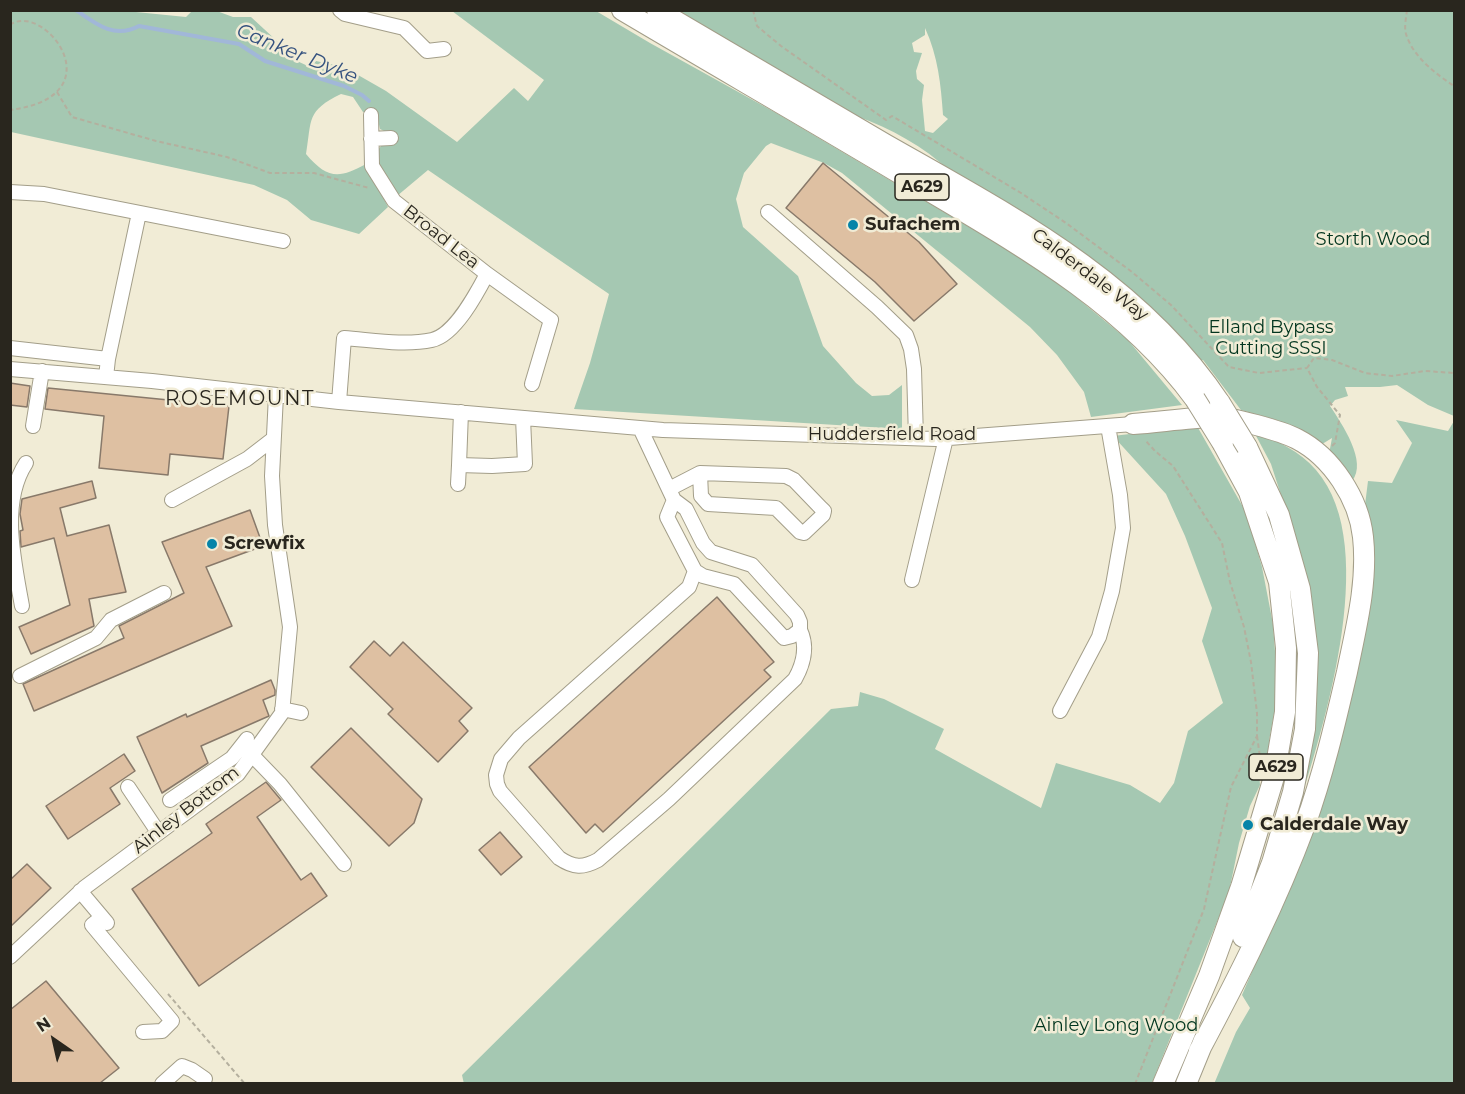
<!DOCTYPE html>
<style>
body{margin:0}
#map{position:relative;width:1465px;height:1094px;overflow:hidden;background:#f1ecd6;font-family:Montserrat,sans-serif}
canvas{display:block}
.frame{position:absolute;inset:0;border:12px solid #29261e;pointer-events:none}
.north{position:absolute;left:24px;top:1010px;width:60px;height:60px;-webkit-text-stroke:4px #f1ecd6;paint-order:stroke;rotate:326deg;font-size:16px;font-weight:700;line-height:24px;text-align:center;color:#29261e}
.north::after{content:'';display:block;margin:auto;width:21px;height:27px;background:#29261e;clip-path:polygon(50% 0,100% 100%,50% 72%,0 100%)}
</style>
<div id="map">
<canvas width="1465" height="1094"></canvas>
<div class="frame"></div>
<div class="north">N</div>
</div>
<script>
const g = document.querySelector('canvas').getContext('2d');
g.lineJoin = 'round';
function paint(path, color) {
  g.fillStyle = color;
  g.fill(path, 'evenodd');
}
function strokePath(path, color, width, dash) {
  g.strokeStyle = color;
  g.lineWidth = width;
  g.lineCap = dash ? 'butt' : 'round';
  g.setLineDash(dash || []);
  g.stroke(path);
}
function drawText(font, color, halo, rows, align = 'center') {
  g.font = font + ' Montserrat,sans-serif';
  g.lineWidth = 5;
  g.setLineDash([]);
  g.textBaseline = 'middle';
  g.strokeStyle = halo;
  g.fillStyle = color;
  for (const [text, x, y, turn = 0] of rows) {
    g.save();
    g.translate(x, y);
    g.rotate((+turn || 0) * Math.PI / 180);
    g.textAlign = isNaN(turn) ? turn : align;
    if (halo) g.strokeText(text, 0, 0);
    g.fillText(text, 0, 0);
    g.restore();
  }
}
paint(new Path2D(`
 M116,10L186,17L192,11L214,10L233,17H251L277,41L284,55L310,67L316,61L344,67L386,91L457,142L514,88L528,101L544,80L452,11H596L650,43L778,114L1008,250L1059,283L1128,340L1182,405L1091,417L1084,392L1057,355L1030,327L842,173L824,163L771,143L766,146L744,173L736,199L743,227L798,276L823,346L856,383L872,396L889,395L902,385V429L574,409L590,363L609,294L428,170L397,196L375,162L376,152L382,145L395,142L396,133H388L380,129L376,111L363,112L353,97L341,94C306,111 312,119 306,154C327,179 339,179 366,164L388,207L359,234L311,220L287,200L254,185L11,132V11Z
 M669,11H1454V416L1428,405L1397,385L1380,387H1345L1348,396L1335,400L1330,406C1342,424 1368,462 1352,481L1329,454L1332,438L1319,446L1280,421L1241,410L1203,360L1198,361L951,172C923,146 892,129 856,116L854,117ZM925,28C938,56 941,85 943,115L948,119L933,133L925,131L922,100L924,85L917,79L916,71L922,53L914,52L912,43L925,35Z
 M1396,420L1448,431L1454,421V1083L1214,1084L1236,1032L1250,1008L1242,995L1282,902L1358,665L1365,505L1368,481L1392,483L1412,443Z
 M1197,426L1247,514L1262,567L1273,624L1278,692L1269,741L1272,747L1267,773H1259L1260,785L1250,806L1239,843L1229,892L1152,1083L464,1084L462,1075L831,709L858,706L860,692L884,699L944,729L935,749L1041,808L1056,763L1130,785L1160,803L1174,783L1188,731L1223,703L1202,641L1212,608L1185,536L1166,494L1113,436Z
 M1254,432C1276,440 1300,451 1316,470C1384,548 1320,739 1292,827L1311,717L1288,517L1271,464Z`), '#a5c8b2');
strokePath(new Path2D(`
 M76,10C97,25 115,39 139,26L239,44L265,61L344,86L362,95L369,101`), '#a1b7d8', 4);
const building = new Path2D(`
 M823,163L919,242L957,284L914,321L875,282L786,208Z
 M10,383L30,386L27,407L10,405Z
 M48,388L229,406L223,459L170,454L168,475L99,468L104,416L45,409Z
 M92,481L96,498L60,508L67,536L109,525L126,592L89,599L94,626L31,654L19,627L70,605L54,538L21,547L20,531L23,530L20,514L22,499Z
 M250,510L263,546L206,567L232,626L34,711L23,684L124,638L119,626L184,593L162,542Z
 M717,597L774,662L764,670L771,677L603,832L595,824L586,833L529,767Z
 M374,641L390,656L403,642L472,708L459,721L468,731L438,762L388,714L393,709L350,667Z
 M271,680L275,690V695L263,700L269,716L201,746L208,763L162,793L137,737L186,714L187,717Z
 M351,728L422,799L414,823L389,846L311,767Z
 M124,754L135,771L110,788L120,804L68,839L46,806Z
 M266,782L281,800L257,817L301,880L311,873L327,896L199,986L132,889L212,833L206,824Z
 M500,832L522,857L501,875L479,850Z
 M27,864L51,888L10,927V880Z
 M46,981L119,1068L100,1083H10V1010Z`);
paint(building, '#dec0a2');
strokePath(building, '#88796a', 1.5);
const minor = new Path2D(`
 M340,10L345,14L404,28L427,51L444,49
 M371,139L391,138
 M10,192L44,194L283,241
 M768,212L877,307L906,335L911,349L914,369L916,438
 M487,274L551,320L532,384
 M10,348L108,359
 M10,369L152,381L339,402L663,430L936,439L1133,424
 M106,377L108,359L139,213
 M339,402L344,338C372,340 404,346 432,340C455,335 477,293 487,274L394,201L372,166L371,115
 M461,412L459,465L492,466L525,464L523,418
 M33,426L42,371
 M640,428L674,500L686,509L703,543L711,552L752,565L797,615L800,622V630L792,636L784,638L734,584L703,576L695,571L667,517L674,500
 M458,484L459,465
 M669,489L700,473L786,476L794,480L820,507L824,511L823,515L804,533L800,532L776,508L708,504L701,496L700,473
 M172,500L247,459L273,439
 M695,571L689,587L519,738L501,759L496,775L497,784L500,791L559,858C574,868 583,868 598,860L669,799L795,679C804,663 808,647 800,630
 M912,580L946,438
 M22,606C14,561 0,503 26,463
 M20,676L96,638L111,620L164,593
 M282,709L301,713
 M1060,711L1099,637L1112,591L1123,528L1120,495L1108,426
 M252,755L280,784L344,864
 M128,787L158,832
 M170,800L232,758L247,739
 M80,891L107,923
 M102,917L92,925L172,1021L162,1031L143,1032
 M10,957L84,888L238,774L282,713L290,627L275,525L272,476L276,395
 M162,1084L182,1066L192,1070L205,1079`);
const highway = new Path2D(`
 M622,10C718,67 814,122 909,179C1013,241 1122,300 1195,399
 M657,10C733,55 809,100 885,144C1008,214 1140,282 1220,403
 M1133,424C1160,422 1187,418 1214,417C1231,417 1282,431 1297,439C1332,457 1359,499 1363,537C1368,582 1356,628 1347,672C1335,724 1323,775 1305,825C1276,903 1238,978 1199,1051
 M1243,937L1272,863L1293,792L1305,729L1308,653L1300,589L1279,515L1247,447
 M1163,1084L1209,976L1241,887L1274,777L1285,712L1286,648L1279,582L1249,492L1223,444
 M1186,1084L1204,1040`);
strokePath(minor, '#a39e89', 16);
strokePath(highway, '#a39e89', 22);
strokePath(new Path2D(`
 M753,10L757,26L781,46L886,120L892,116L1021,193L1066,223L1132,272L1171,305L1229,367L1259,373L1307,368
 M1407,10C1406,18 1404,28 1406,34C1413,57 1436,74 1454,86
 M10,25C43,0 119,96 10,110
 M57,92L72,117L156,141L227,157L270,173H314L369,188
 M1332,446L1335,443L1340,415L1317,387L1307,368L1314,358L1332,360L1365,373L1392,376L1425,371L1454,373
 M1257,736L1260,757
 M168,994L245,1084
 M1135,1084L1204,909L1231,787L1257,736V713L1251,662L1244,627L1230,582L1222,543L1173,466L1155,451L1145,440`), '#b4af9e', 2, [4.5, 3]);
strokePath(minor, '#fff', 14);
strokePath(highway, '#fff', 20);
const highwayBridge = new Path2D(`
 M1195,399L1223,444
 M1220,403L1247,447`);
strokePath(highwayBridge, '#a39e89', 22, []);
strokePath(highwayBridge, '#fff', 20);
for (const [x, y, r, color] of [
 [853,225,6,"#0684a8"],
 [212,544,6,"#0684a8"],
 [1248,825,6,"#0684a8"]
]) {
  const dot = new Path2D();
  dot.arc(x, y, r, 0, 2 * Math.PI);
  g.fillStyle = color;
  g.fill(dot);
  strokePath(dot, '#f1ecd6', 2);
}
for (const [x, y, w] of [
 [922,187,54],
 [1276,767,54]
]) {
  const box = new Path2D();
  box.roundRect(x - w / 2, y - 13, w, 26, 4.5);
  g.fillStyle = '#f1ecd6';
  g.fill(box);
  strokePath(box, '#29261e', 1.5);
}
drawText('bold 16px', '#29261e', null, [
 ["A629",922,187],
 ["A629",1276,767]
]);
drawText('bold 18px', '#29261e', '#f1ecd6', [
 ["Sufachem",865,225],
 ["Screwfix",224,544],
 ["Calderdale Way",1260,825]
], 'left');
drawText('18px', '#29261e', '#f1ecd6', [
 ["Broad Lea",441,237,38],
 ["Calderdale Way",1090,275,37],
 ["Huddersfield Road",892,435],
 ["Ainley Bottom",186,810,-38]
]);
drawText('18px', '#02361f', '#f1ecd6', [
 ["Storth Wood",1373,240],
 ["Elland Bypass",1271,328],
 ["Cutting SSSI",1271,349],
 ["Ainley Long Wood",1116,1026]
]);
drawText('italic 20px', '#35527f', '#f1ecd6', [
 ["Canker Dyke",297,54,22]
]);
g.letterSpacing = '1.5px';
drawText('20px', '#29261e', '#f1ecd6', [
 ["ROSEMOUNT",240,399]
]);
g.letterSpacing = '0px';
</script>
